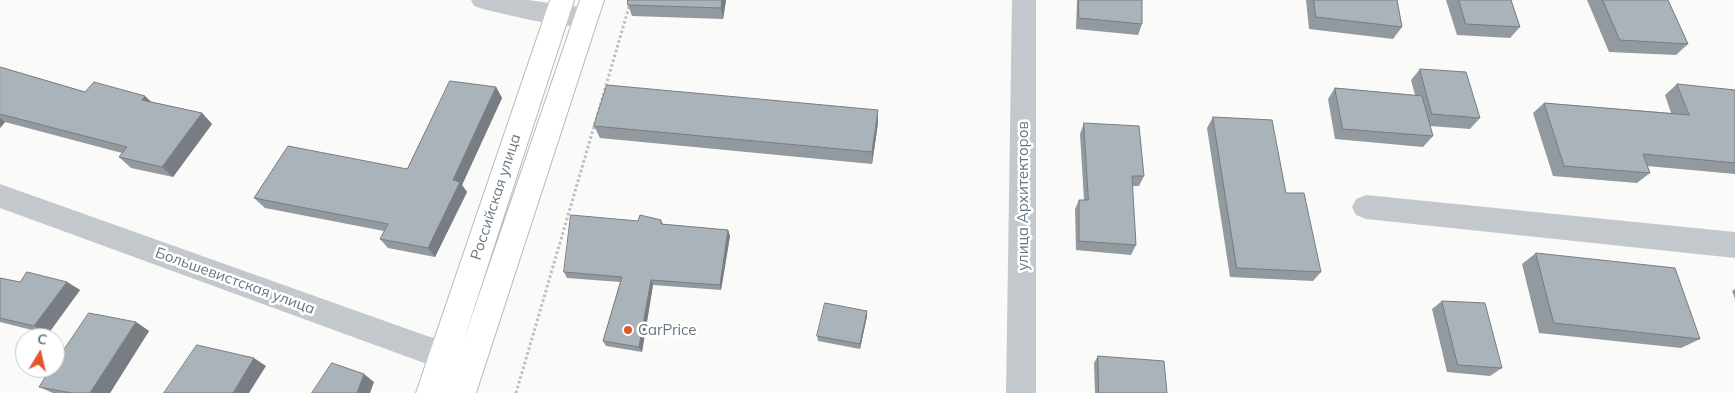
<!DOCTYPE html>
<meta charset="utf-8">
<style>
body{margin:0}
#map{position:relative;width:1735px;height:393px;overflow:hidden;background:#fafaf8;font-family:Mulish,sans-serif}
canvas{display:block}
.north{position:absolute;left:15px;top:328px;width:50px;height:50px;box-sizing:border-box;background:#fff;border:1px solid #c1c8cd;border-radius:50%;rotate:9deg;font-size:14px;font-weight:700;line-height:20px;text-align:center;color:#657683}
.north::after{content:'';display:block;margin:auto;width:18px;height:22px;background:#e4572e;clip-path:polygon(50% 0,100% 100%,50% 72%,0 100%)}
</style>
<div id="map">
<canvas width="1735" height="393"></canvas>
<div class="north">С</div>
</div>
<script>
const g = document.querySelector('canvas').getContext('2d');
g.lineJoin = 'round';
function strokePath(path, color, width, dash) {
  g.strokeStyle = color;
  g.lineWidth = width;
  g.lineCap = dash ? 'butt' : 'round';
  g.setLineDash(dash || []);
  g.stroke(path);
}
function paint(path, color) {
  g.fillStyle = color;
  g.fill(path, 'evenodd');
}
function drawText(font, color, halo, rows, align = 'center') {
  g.font = font + ' Mulish,sans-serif';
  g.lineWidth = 5;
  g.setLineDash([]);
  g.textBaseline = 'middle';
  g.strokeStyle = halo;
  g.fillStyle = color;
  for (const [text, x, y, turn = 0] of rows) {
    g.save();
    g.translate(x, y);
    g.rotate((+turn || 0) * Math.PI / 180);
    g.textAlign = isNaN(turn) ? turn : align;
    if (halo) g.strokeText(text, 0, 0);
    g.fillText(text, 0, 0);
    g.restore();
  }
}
const major = new Path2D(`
 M550,0H574L463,342L580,0H604L476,393H416Z`);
strokePath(major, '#b5babe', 2);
strokePath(new Path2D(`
 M516,393L631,0`), '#bbbfc2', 3, [2.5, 2.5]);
paint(new Path2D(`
 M471,0H528L586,8L595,10L598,17L595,24C569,32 511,15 483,9L474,6Z
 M1012,0H1036V393H1006Z
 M0,184L427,336L477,348L481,358L477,368L466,372L427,364L0,208Z
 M1366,195L1735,232V258L1366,219L1356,215L1352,207L1356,199Z`), '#c3c8cc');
paint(major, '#fff');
paint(new Path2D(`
 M726,0L723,19L632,16L628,5Z
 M1077,0H1142V24L1138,35L1076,29Z
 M1306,0H1397L1402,27L1393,39L1309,29Z
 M1446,0H1511L1520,27L1510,38L1457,35Z
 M1587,0H1668L1688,44L1676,55L1609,52Z
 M0,67L85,92L152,102L202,113L212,124L173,177L131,168L119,157L122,153L5,122L0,128Z
 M1420,69L1480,118L1470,129L1430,126L1433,136L1423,147L1335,139L1328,99L1335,88L1415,95L1411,80Z
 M1677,84L1735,90V174L1647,166L1650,173L1637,183L1553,176L1533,113L1544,103L1671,113L1665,95Z
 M496,87L502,98L462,185L467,192L435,257L388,248L380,239L384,231L265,208L254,198L407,169Z
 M1213,117L1286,193L1321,272L1313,281L1230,277L1207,128Z
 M878,123L872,164L600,138L594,126Z
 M1084,123L1144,176L1139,186H1132L1136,245L1131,255L1076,250L1075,209L1079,200H1084L1080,134Z
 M661,220L663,224L728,230L730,236L721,290L653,285L642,352L606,346L603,341L620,282L567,278L564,272L638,221Z
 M1536,253L1700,339L1681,348L1539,333L1522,264Z
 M0,278L20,282H67L80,290L48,334L0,322Z
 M1735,289V299L1732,291Z
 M1442,301L1502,368L1490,376L1447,372L1432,309Z
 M867,316L860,349L818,341L817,336Z
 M136,322L149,331L110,393H53L39,387Z
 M1098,356L1167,393H1095L1094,363Z`), '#929a9f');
paint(new Path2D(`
 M722,0H726L723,19L721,8Z
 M496,87L502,98L462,185L467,192L435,257L428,248L453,180Z
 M145,96L157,107L142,100Z
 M878,110V123L872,164V152Z
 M202,113L212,124L173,177L162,167Z
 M0,118L5,122L0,128Z
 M728,230L730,236L721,290L720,285Z
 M651,280L653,285L642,352L639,347Z
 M67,282L80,290L48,334L34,326Z
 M867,311V316L860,349V344Z
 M136,322L149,331L110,393H90Z
 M254,358L266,366L249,393H233Z
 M364,374L374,382L370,393H357Z`), '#777d82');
const building = new Path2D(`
 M628,0H722L721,8L628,5Z
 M1079,0H1142V24L1079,18Z
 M1314,0H1397L1402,27L1316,17Z
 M1459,0H1511L1520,27L1466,24Z
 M1603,0H1668L1688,44L1620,40Z
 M0,67L85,92L94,82L145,96L142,100L202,113L162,167L119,157L127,147L0,114Z
 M1420,69L1466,72L1480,118L1432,114Z
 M450,81L496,87L453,180L460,182L428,248L380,239L388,224L254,198L288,146L407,169Z
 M1677,84L1735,90V163L1643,154L1650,173L1564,166L1544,103L1689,115Z
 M607,85L878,110L872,152L594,126Z
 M1335,88L1422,96L1433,136L1343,129Z
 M1213,117L1272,120L1286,193H1304L1321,272L1237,268Z
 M1084,123L1139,126L1144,176H1132L1136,245L1079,241V200H1088Z
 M571,215L638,221L640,215L661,220V224L728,230L720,285L651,280L639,347L603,341L622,277L564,272Z
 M1536,253L1675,268L1700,339L1554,323Z
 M27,272L67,282L34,326L0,318V278L20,282Z
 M1442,301L1485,303L1502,368L1458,365Z
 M825,303L867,311L860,344L817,336Z
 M89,313L136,322L90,393H72L39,387L51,368H55V363Z
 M197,345L254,358L233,393H164Z
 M1098,356L1164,361L1167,393H1099Z
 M332,363L364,374L357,393H312Z`);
paint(building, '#aab3b9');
strokePath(building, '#777d82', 1);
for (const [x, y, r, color] of [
 [628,330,5,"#e4572e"]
]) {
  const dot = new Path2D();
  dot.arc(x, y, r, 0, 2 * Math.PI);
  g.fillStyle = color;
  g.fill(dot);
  strokePath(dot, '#fff', 2);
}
drawText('15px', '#657683', '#fff', [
 ["улица Архитекторов",1023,196,-90],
 ["Российская улица",496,197,-72],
 ["Большевистская улица",235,281,20]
]);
drawText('15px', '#657683', '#fff', [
 ["CarPrice",638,330]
], 'left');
</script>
